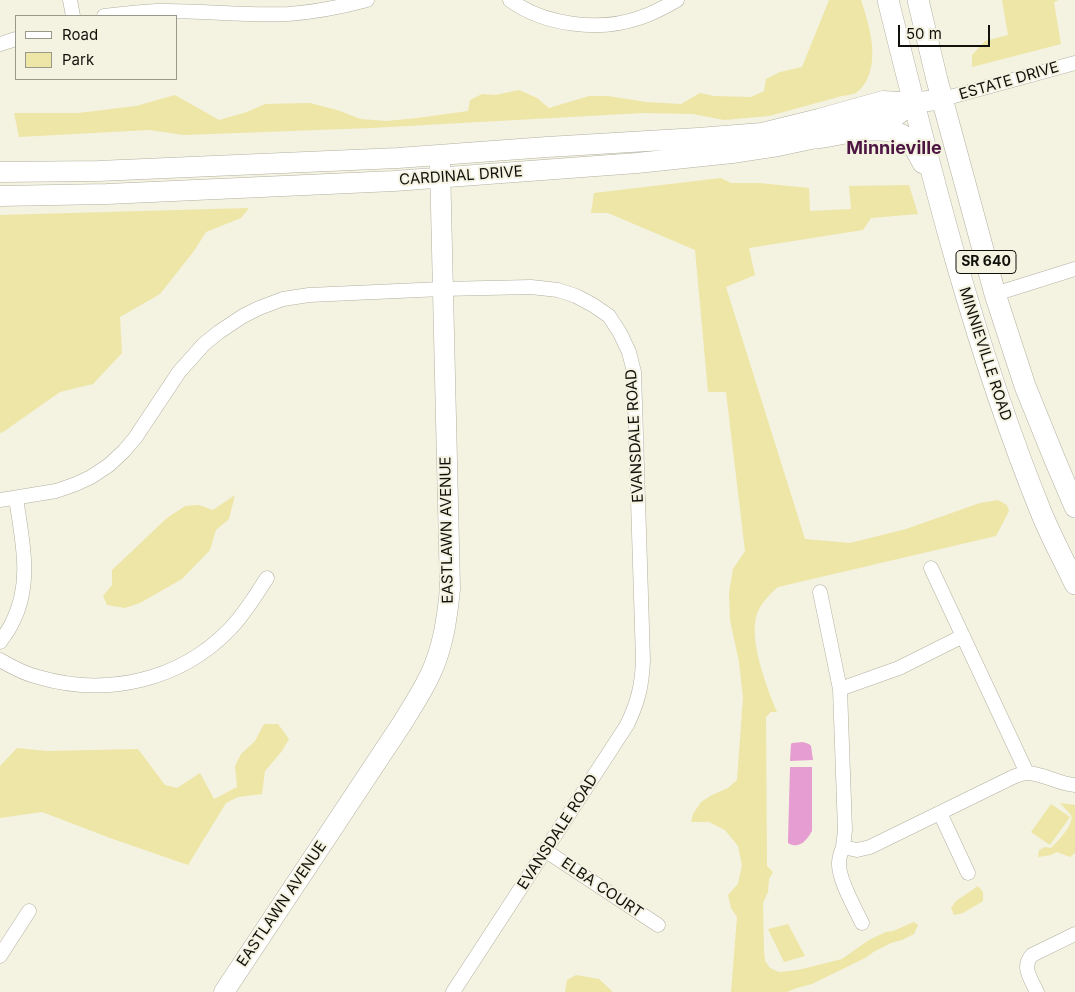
<!DOCTYPE html>
<style>
body{margin:0}
#map{position:relative;width:1075px;height:992px;overflow:hidden;background:#f4f2e1;font-family:Inter,sans-serif}
canvas{display:block}
.legend{position:absolute;left:15px;top:15px;width:162px;height:65px;box-sizing:border-box;background:#f4f2e1;border:1px solid #99988b;margin:0;padding:6px 9px;list-style:none;font-size:15px;color:#11110b}
.legend li{display:flex;align-items:center;gap:10px;height:25px}
.legend b{width:25px;border:1px solid #99988b}
.scale{position:absolute;left:898px;top:25px;width:92px;height:22px;box-sizing:border-box;border:2px solid #11110b;border-top:0;padding-left:6px;font-size:15px;line-height:18px;white-space:nowrap;color:#11110b;-webkit-text-stroke:4px #f4f2e1;paint-order:stroke}
</style>
<div id="map">
<canvas width="1075" height="992"></canvas>
<ul class="legend">
<li><b style="height:6px;background:#fff"></b>Road</li>
<li><b style="height:14px;background:#ede6a6"></b>Park</li>
</ul>
<div class="scale">50 m</div>
</div>
<script>
const g = document.querySelector('canvas').getContext('2d');
g.lineJoin = 'round';
function paint(path, color) {
  g.fillStyle = color;
  g.fill(path, 'evenodd');
}
function strokePath(path, color, width, dash) {
  g.strokeStyle = color;
  g.lineWidth = width;
  g.lineCap = dash ? 'butt' : 'round';
  g.setLineDash(dash || []);
  g.stroke(path);
}
function drawText(font, color, halo, rows, align = 'center') {
  g.font = font + ' Inter,sans-serif';
  g.lineWidth = 4;
  g.setLineDash([]);
  g.textBaseline = 'middle';
  g.strokeStyle = halo;
  g.fillStyle = color;
  for (const [text, x, y, turn = 0] of rows) {
    g.save();
    g.translate(x, y);
    g.rotate((+turn || 0) * Math.PI / 180);
    g.textAlign = isNaN(turn) ? turn : align;
    if (halo) g.strokeText(text, 0, 0);
    g.fillText(text, 0, 0);
    g.restore();
  }
}
paint(new Path2D(`
 M829,0H861C865,12 869,25 871,38C874,55 873,80 857,92C853,95 847,95 842,96L769,116L724,120L693,114L643,113L371,128L184,135L149,130L19,137L14,113H78L136,106L175,95L219,120L247,112L265,104L310,103L337,110L361,119L386,121L417,118L468,111L470,100L482,94L495,95L519,90L537,98L549,108L589,96H608L646,102L681,104L700,93L714,96L751,97L764,91L766,79L780,72L802,67Z
 M1002,0H1059L1054,2L1061,44L972,67V55L985,41L1008,35Z
 M721,178L731,183H759L809,188L810,211L851,209L849,186L909,185L918,214L871,218L863,230L749,248L755,275L726,287L805,539L850,543L906,529L980,503L998,500L1007,505L1009,511L996,536L778,587C769,595 761,603 757,614C748,638 767,689 777,712H771L766,717L767,866L773,872L769,879L768,892L763,903L764,949L765,961L770,968L779,972L798,970L842,959L869,940L886,932L893,931L914,922L918,925L914,934L902,940L891,943L875,951L865,958L812,984L797,988L787,992H731L737,917L731,908L728,895L738,884L742,865L738,846L725,830L709,822H691L693,814L701,802L712,795L728,788L737,780L743,697L739,662L730,620L729,592L733,569L745,551L726,392H708L695,250L608,213H591L594,193Z
 M249,208L241,218L206,232L194,251L160,294L120,317L122,353L93,384L60,392L3,432L0,433V215Z
 M235,495L229,519L216,530L210,550L182,579L140,603L125,608L107,605L103,596L112,585V570L167,518L185,506L199,505L213,510Z
 M264,724H278L289,739L282,751L265,771L262,794L238,797L226,803L188,865L110,838L42,812L0,818V766L17,748L47,751L138,749L165,785L177,788L200,773L214,799L237,787L235,766L241,754L255,741Z
 M1060,803L1075,805V853L1070,857L1057,852L1051,855L1038,857L1039,850L1045,847L1051,848C1057,842 1075,824 1071,815C1068,811 1063,807 1060,803Z
 M1051,804L1070,817L1050,845L1031,832Z
 M978,886L983,892V901L963,913L954,915L951,908L956,901Z
 M788,924L805,956L784,962L768,929Z
 M576,975L599,979L613,992H565L567,980Z`), '#ede6a6');
paint(new Path2D(`
 M803,742L809,744L811,746L813,760L790,761L791,744L792,743Z
 M790,767H812V831C807,840 799,850 788,843V840Z`), '#e59dd2');
const street = new Path2D(`
 M70,0L73,16
 M510,0C544,25 599,32 639,18C652,14 665,7 677,0
 M104,16C121,14 139,12 157,11C201,10 244,16 288,14C315,12 341,7 367,0
 M0,44L16,39
 M943,99L1075,63
 M995,294L1075,269
 M0,500L56,491L76,484L91,477L109,465L124,451L135,438L179,372L204,344L219,332L243,316L259,308L283,299L309,295L442,289L531,287L558,290L576,296L593,305L609,316L620,333L629,352L634,372L643,660C642,686 638,702 627,725L453,992
 M931,568L1027,773
 M820,592L840,689
 M963,636L899,668L840,689L845,830L843,847L857,850L870,847L1013,777C1018,775 1023,773 1028,773C1044,774 1059,784 1075,785
 M0,642C4,636 9,630 12,623C33,583 22,540 16,498
 M0,660C12,667 25,674 38,677C106,697 179,681 229,630C244,615 255,596 267,578
 M940,813L968,873
 M843,847C841,852 839,858 839,863C838,879 855,908 862,923
 M546,851L658,925
 M0,956L29,911
 M1037,992C1031,979 1021,967 1032,955L1075,934`);
const secondary = new Path2D(`
 M0,172L98,171L398,158L547,147L698,138L762,133L819,119L883,101L913,103L943,99
 M0,196L107,194L394,181L637,163L732,153L778,146L816,138L897,115L913,103
 M224,992L403,722C412,707 422,692 430,675C443,648 447,619 450,589L440,164`);
const primary = new Path2D(`
 M888,0C931,173 974,347 1041,512C1051,537 1064,560 1075,584
 M918,0L937,80L995,294L1025,386L1055,460L1075,507
 M816,138C839,135 886,122 905,137C914,144 918,154 923,163`);
strokePath(street, '#b2b0a0', 15);
strokePath(secondary, '#b2b0a0', 21);
strokePath(primary, '#b2b0a0', 22);
strokePath(street, '#fff', 14);
strokePath(secondary, '#fff', 20);
strokePath(primary, '#fff', 21);
for (const [x, y, w] of [
 [986,262,60]
]) {
  const box = new Path2D();
  box.roundRect(x - w / 2, y - 11.5, w, 23, 4);
  g.fillStyle = '#f4f2e1';
  g.fill(box);
  strokePath(box, '#11110b', 1);
}
drawText('bold 14px', '#11110b', null, [
 ["SR 640",986,262]
]);
drawText('15px', '#11110b', '#f4f2e1', [
 ["ESTATE DRIVE",1009,81,-16],
 ["CARDINAL DRIVE",461,176,-4],
 ["MINNIEVILLE ROAD",985,354,72],
 ["EVANSDALE ROAD",635,436,-93],
 ["EASTLAWN AVENUE",447,530,-91],
 ["EVANSDALE ROAD",558,832,-57],
 ["ELBA COURT",602,888,34],
 ["EASTLAWN AVENUE",282,904,-56]
]);
drawText('bold 18px', '#4d1642', '#f4f2e1', [
 ["Minnieville",894,149]
]);
</script>
